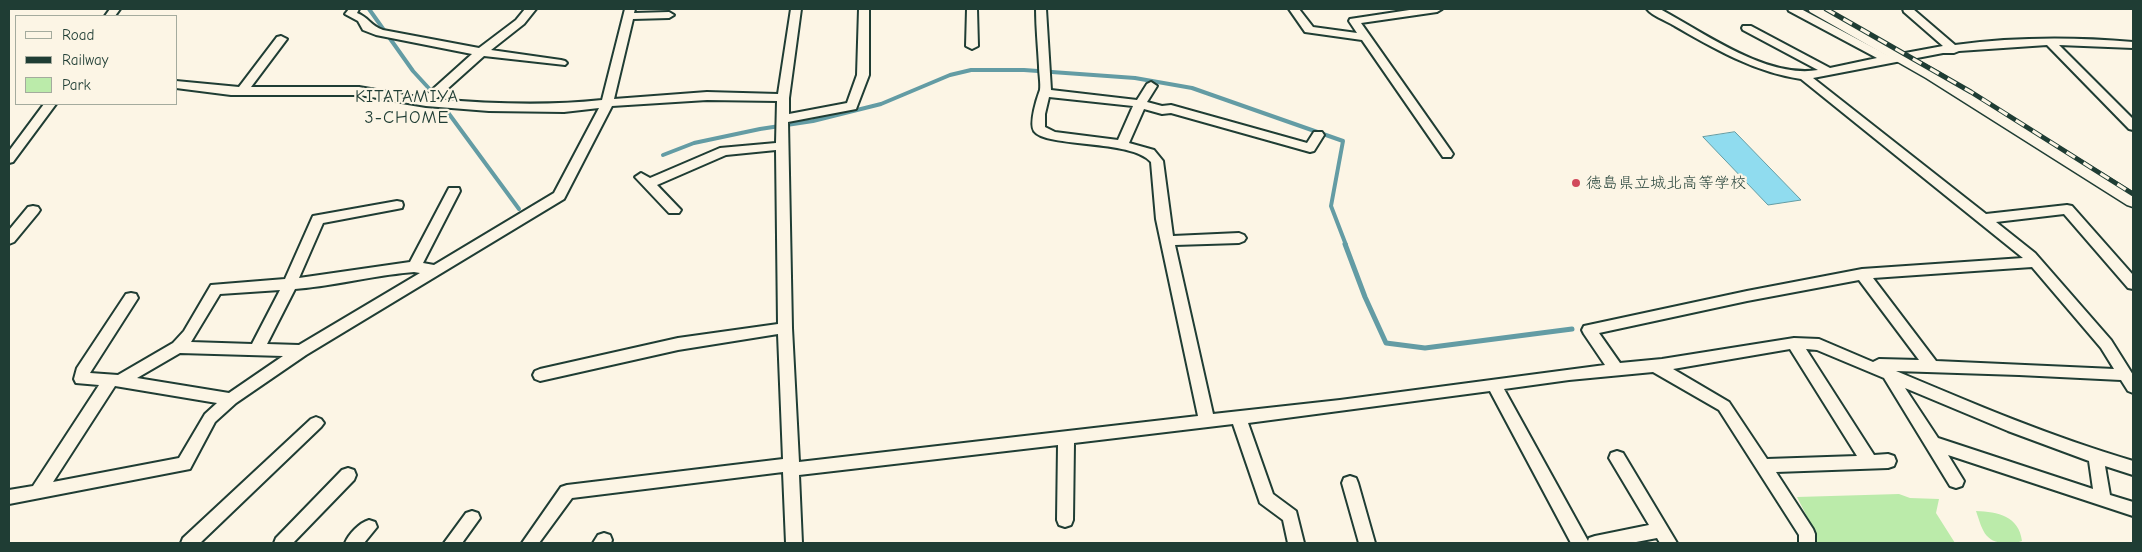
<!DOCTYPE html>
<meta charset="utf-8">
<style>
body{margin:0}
#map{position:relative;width:2142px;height:552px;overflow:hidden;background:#fcf5e5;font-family:"Comic Neue",sans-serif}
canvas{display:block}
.frame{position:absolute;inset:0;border:10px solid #1f3d34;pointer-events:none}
.legend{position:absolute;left:15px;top:15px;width:162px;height:90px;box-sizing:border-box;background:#fcf5e5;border:1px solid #a4ab9e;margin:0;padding:6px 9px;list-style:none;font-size:15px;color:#1f3d34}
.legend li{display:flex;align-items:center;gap:10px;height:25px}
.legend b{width:25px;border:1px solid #a4ab9e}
</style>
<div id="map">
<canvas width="2142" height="552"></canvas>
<div class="frame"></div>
<ul class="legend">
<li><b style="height:6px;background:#fcf5e5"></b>Road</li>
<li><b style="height:6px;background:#1f3d34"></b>Railway</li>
<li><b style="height:14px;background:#bbebaa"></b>Park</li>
</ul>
</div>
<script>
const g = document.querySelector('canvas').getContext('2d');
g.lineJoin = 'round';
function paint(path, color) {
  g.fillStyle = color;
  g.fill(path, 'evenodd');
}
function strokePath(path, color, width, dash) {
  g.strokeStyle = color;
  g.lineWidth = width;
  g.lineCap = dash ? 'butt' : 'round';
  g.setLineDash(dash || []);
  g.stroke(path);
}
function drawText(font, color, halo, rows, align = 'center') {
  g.font = font + ' "Comic Neue","Klee One",sans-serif';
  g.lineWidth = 4.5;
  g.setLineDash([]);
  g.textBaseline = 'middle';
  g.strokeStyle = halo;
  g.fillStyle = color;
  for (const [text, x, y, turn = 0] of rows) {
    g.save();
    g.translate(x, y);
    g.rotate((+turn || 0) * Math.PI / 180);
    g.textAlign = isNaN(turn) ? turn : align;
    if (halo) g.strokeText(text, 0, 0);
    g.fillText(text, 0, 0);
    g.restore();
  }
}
paint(new Path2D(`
 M1899,494L1910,498L1939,499L1936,513L1955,543H1816L1817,536L1797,497Z
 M1976,511C1998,512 2019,516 2022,541C2016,543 2012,543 2006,543C1984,543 1982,528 1976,511Z`), '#bbebaa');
const water = new Path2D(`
 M1735,132L1801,200L1768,205L1703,137Z`);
paint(water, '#90dcef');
strokePath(water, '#639ca4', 1);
strokePath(new Path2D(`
 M369,9L413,71L435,95
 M441,103L519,209
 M663,155L694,143L760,129L813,121L881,104L950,75L971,70H1024L1135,78L1192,88L1343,141L1331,206L1346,245`), '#639ca4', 4);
strokePath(new Path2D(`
 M1345,244L1365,297L1386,343L1425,348L1572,329`), '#639ca4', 5);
const street = new Path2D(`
 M110,9H120L115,16H105Z
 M349,9H359L357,13C368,17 371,26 383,30L479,48L516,20L525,9H536L524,24L491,50L561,60L565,61L567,63L565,65L484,56L436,99C492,104 546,106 602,100L625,9H635L634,13L669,12L674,15L669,18L633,19L614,99L707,92L778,94L791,9H801L789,98V114L847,103L857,75L859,9H869V75L856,109L788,122L792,328L799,462L1198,416L1156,219L1151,162C1131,139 1046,148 1034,131C1029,123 1037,98 1040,90C1041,83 1039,74 1039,66C1038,47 1036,28 1036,9H1046L1051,90L1137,100L1147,84L1151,82L1157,86L1147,102L1162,106L1171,105L1307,143L1314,132H1322L1324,135L1314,151L1310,152L1171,113L1162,114L1144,109L1129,143L1154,150L1163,161L1173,236L1239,233L1244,235L1246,238L1244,241L1239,243L1175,245L1213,414L1340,400L1605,365L1584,334L1582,330L1584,326L1747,291L1862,269L2023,258L1801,79C1754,72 1713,48 1673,25C1665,20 1652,16 1647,9H1660C1703,32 1767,79 1818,70L1743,30L1742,28L1743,26H1751L1830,68L1877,58L1789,11L1788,9H1801L1889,56L1943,46L1904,12L1903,9H1913L1955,45C2014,37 2074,37 2133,42V48L2059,45L2133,119V130L2129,129L2047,45L1959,51L1954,53H1943L1813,78L1986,214L2067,205L2072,206L2133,275V289L2128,288L2064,214L1996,222L2035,253L2111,340L2133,375V393L2128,391L2121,380L2019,375L1896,371C1974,404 2052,437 2133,461V475L2105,466L2110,495L2133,502V516L1948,455L1964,481L1962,486L1956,488L1950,486L1884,378L1817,350L1806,349L1874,455L1888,454L1894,456L1896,461L1894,466L1888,468L1776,472L1813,529L1815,534V543H1799V535L1719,410L1653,372L1569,380L1504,389L1588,541L1589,538L1595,536L1649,525L1609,458L1611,453L1617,451L1623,453L1677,543H1660L1657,538L1631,543H1571L1490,391L1248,423L1273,494L1296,511L1304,543H1288L1283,520L1260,503L1233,424L1074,443L1073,520L1071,525L1065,527L1059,525L1057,520L1058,445L799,475L802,543H786L783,472L572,498L539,543H522L561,487L567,485L783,459L778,334L678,350L540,381L535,379L533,375L535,371L540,369L678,338L778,324L776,150L726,155L657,185L681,210L679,213H669L635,177L641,173L650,178L720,148L776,143L777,101L707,100L612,106L564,199L306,355L236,403L215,422L190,469L9,504V490L33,486L99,385L76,383L74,379L77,368L126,294L131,293L136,294L138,298L90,373L118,375L173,343L184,331L211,285L285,279L313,216L397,201L402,202L403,205L402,208L397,209L323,223L299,278L410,262L449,188H459L460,191L423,263L434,265L554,193L599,108L564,112L489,111L426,106L359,95H231L176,88V81L239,87L277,37L281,36L287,39L251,87H359L423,98L472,54L376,35L363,30L358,21L345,14ZM1049,97L1133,106L1118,140L1055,132L1045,127V114ZM2032,267L2101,348L2114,369L1936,361L1873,278ZM414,272L420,273L299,345L267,344L295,289C335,286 374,275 414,272ZM1859,280L1919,360L1879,359L1873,362L1819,339L1794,338L1662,359L1620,363L1599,333L1747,301ZM280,290L252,344L191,342L220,294ZM1790,349L1857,456L1767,459L1729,402L1673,369ZM180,353L283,356L229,393L137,378ZM115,386L217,403L205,414L179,458L53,482ZM1905,388L2008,431L2089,461L2093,489L1938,438Z
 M967,9H977L978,46L972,49L966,46Z
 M1289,9H1299L1313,27L1357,33L1349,21L1350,19L1416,9H1442L1437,12L1361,23L1451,151L1453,154L1451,157H1443L1362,40L1305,32Z
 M44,104H56L13,162L9,163V151Z
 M33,206L38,207L40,210L38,213L14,242L9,244V230L28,207Z
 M316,417L321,419L324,423L321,427L200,543H181L183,538L311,419Z
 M348,468L354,470L356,475L354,480L293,543H274L276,538L342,470Z
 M1350,476L1356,478L1358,483L1375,543H1359L1342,483L1344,478Z
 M472,511L478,513L480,518L462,543H444L466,513Z
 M369,520L375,522L377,527L364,543H345C349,534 359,523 369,520Z
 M604,533L610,535L612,540L611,543H593L598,535Z`);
const secondary = new Path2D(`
 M1808,9H1825L1938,72L2133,193V207L2127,205L1926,78L1810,12Z`);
strokePath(street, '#1f3d34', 4);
strokePath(secondary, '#1f3d34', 3);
paint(street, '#fcf5e5');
paint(secondary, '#fcf5e5');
const rail = new Path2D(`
 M1826,9L1971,92L2133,194`);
strokePath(rail, '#1f3d34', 5);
strokePath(rail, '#fcf5e5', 3, [10]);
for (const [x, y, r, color] of [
 [1576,183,5,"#d1495b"]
]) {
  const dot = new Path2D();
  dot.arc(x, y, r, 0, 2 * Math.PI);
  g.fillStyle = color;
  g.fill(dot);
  strokePath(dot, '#fcf5e5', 2);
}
drawText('16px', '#1f3d34', '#fcf5e5', [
 ["徳島県立城北高等学校",1586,183]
], 'left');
g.letterSpacing = '1px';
drawText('18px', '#1f3d34', '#fcf5e5', [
 ["KITATAMIYA",407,97],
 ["3-CHOME",407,118]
]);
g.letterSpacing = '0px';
</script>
